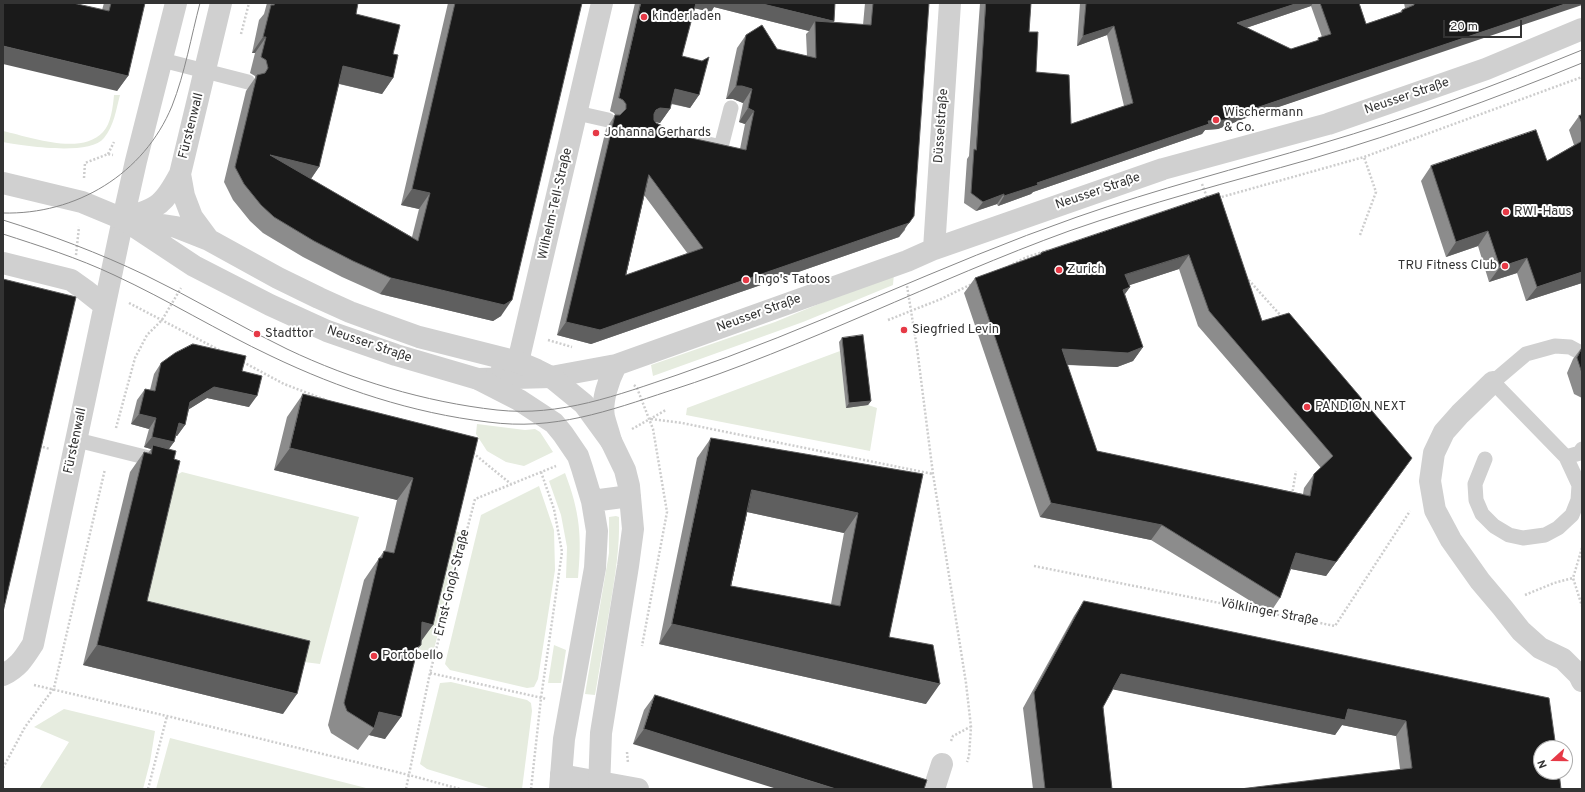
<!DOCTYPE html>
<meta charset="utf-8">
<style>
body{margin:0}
#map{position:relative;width:1585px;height:792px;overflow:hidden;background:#fff;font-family:Overpass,sans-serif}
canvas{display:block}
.frame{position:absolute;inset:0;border:4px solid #333;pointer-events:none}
.north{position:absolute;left:1533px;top:740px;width:40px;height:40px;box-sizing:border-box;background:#fff;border:1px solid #adadad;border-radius:50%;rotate:249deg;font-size:11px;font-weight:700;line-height:16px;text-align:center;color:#333}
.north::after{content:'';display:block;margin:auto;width:14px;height:18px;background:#e63946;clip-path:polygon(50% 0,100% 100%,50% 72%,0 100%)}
.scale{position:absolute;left:1443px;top:20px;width:79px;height:18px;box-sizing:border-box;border:2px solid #333;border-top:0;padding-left:5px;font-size:12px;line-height:14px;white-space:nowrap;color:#333;-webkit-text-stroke:3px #fff;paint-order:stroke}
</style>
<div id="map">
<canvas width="1585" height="792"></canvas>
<div class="frame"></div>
<div class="north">N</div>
<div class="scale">20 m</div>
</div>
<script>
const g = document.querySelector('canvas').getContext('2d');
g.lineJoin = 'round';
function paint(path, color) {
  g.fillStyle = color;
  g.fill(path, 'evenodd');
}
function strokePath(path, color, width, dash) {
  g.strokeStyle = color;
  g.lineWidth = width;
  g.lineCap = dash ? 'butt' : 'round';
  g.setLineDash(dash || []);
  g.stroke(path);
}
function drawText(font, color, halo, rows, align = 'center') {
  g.font = font + ' Overpass,sans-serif';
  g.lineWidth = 4;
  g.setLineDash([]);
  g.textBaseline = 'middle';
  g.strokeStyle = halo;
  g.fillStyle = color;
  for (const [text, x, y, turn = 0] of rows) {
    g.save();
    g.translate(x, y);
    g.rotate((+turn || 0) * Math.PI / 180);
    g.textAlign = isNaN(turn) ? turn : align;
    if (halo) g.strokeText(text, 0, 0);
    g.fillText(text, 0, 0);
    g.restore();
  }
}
paint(new Path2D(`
 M114,95H120C116,110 114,126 104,138C90,156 24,146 3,142V131C30,137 81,156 103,132C111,124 113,106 114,95Z
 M894,273L893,285L803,322L653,376L651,365L775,322Z
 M840,351L846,407L868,405L877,408L870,451L686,415L687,408Z
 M477,424L525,430L535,429L540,432L553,452L524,466L506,462L487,451L476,434Z
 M182,472L359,517L320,664L296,661L133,620L166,481Z
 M565,473C580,512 582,537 578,578H566L567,547L561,515L549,481Z
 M539,486L554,530L555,570L538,679L534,687L527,688L450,670L445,664L481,515Z
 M616,516L619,517C620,547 615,577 610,607C605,636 600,666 595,695L585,694L609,553V517Z
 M447,526L460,533L462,541L433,653L418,649Z
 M554,645L566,650L561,683H548Z
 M451,682L527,700L531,703L532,711L522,789H492L427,769L420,764L440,683Z
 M64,709L155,731L150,762L143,789H39L69,742L34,727Z
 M170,738L370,789H156Z`), '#e6ecdf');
strokePath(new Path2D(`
 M241,34L249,3
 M108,154L114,142
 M84,178L85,163L108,154L113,155
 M1202,184L1208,200
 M1218,198L1364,157L1582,77
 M1360,235L1376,192L1364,157
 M76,255L79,227
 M1009,266L1027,257L1049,250
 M1246,277L1282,317
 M907,286L917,348L933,474L966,683L971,727L969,756L967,762
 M129,303L221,351
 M888,320L941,299L972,284
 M548,340L572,347
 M243,362L284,384L326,400
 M634,385L637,388L653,429L667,512L642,646
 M651,419L682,423L933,474
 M116,428L135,358L147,335L162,320L181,288
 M632,429L666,410
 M39,446L50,449
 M473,453L511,484
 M1292,495L1296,471
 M1582,548L1573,578L1582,606
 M1034,566L1335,626L1410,511
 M1525,595L1554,583L1573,578
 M430,673L547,699
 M34,685L167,716L409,775L460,789
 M951,741L953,736L970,727
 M627,752L628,763
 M3,768L25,727L54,688L105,469
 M148,789L167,716
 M406,789L430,673L475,499L556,466
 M531,789L541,698L562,552L554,509L541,472`), '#cdcdcd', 2.5, [2, 2]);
strokePath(new Path2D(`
 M162,60L248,82
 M577,113L608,120
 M704,143L721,147L731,108
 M77,440L161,461
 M1566,457L1580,453L1582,449
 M1485,459L1475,484L1476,500L1482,514L1494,526L1509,535L1523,538L1545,535L1558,528L1572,515L1578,500L1579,485L1566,457L1493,382L1526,354L1555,346L1570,347L1581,353`), '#d0d0d0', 15);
strokePath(new Path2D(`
 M934,249L950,3
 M3,263L71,280L85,290L104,305
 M502,369L518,362L602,3
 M478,379L551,377L616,365L907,261L934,249L1163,169L1328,124L1486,69L1582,29
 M1493,382L1460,414L1444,432L1434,453L1430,481L1435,510L1451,540L1480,581L1502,607L1521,631L1540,648L1563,659L1579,675L1582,681
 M611,441C609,433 606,425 604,417C601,401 609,379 616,365
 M3,675C19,667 24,658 33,644L123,219
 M561,775L638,789
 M934,789L942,764`), '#d0d0d0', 22);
strokePath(new Path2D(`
 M180,174L184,196L192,217L209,240
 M3,183L82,202L123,219L194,266L270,305L327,331L396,355L478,379L519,400L554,423L563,434L578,456L582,468L592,501L597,531L595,568L564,739L560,789
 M126,218C159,208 164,204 180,174L221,3
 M123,219L136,161L176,3
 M130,220L176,227L209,240L278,278L319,298L350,312L380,323L419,337L518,362L537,370L551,377L584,404L611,441L625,470L629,486L633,529L628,566L601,733L599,789
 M592,501L630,496`), '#d0d0d0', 22);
strokePath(new Path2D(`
 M3,213C76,215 144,174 172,106C185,73 191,37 200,3
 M3,220C51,235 99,253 145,275C193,298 239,326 287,349C352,380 425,402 497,410C560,417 618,395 677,375C813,329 942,264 1077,217C1157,189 1239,168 1320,144C1409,118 1496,85 1582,50
 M3,234C40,246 78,258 114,275C168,300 218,331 271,356C340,389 412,413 488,422C554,431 608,411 669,391C806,347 934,280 1069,231C1149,203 1230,182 1311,159C1403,132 1494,99 1582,63`), '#888', 1);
paint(new Path2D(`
 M104,3H145L128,76L117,91L102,10Z
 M267,3H358L356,14L393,54V78L382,94L339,84L319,167L311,179L412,237L419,209L401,205L448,3H582L501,316L493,321L380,294L342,277L303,257L263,233L250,221L233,200L224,182L246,91L255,78V76L250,73L255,53H252L259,20L264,14Z
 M635,3H835L834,21L833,22L863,25L865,3H929L905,230L899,237L591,344L557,335L606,129L615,115L614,113L610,111ZM714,7L809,31L806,34L807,56L777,49L746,35L737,48L726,99H733L743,103L739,122L745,124L740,149L664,132L655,122L660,123L670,109L671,104L690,108L699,95L682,56L694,8L711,12ZM644,195L688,254L626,275Z
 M980,3H1031L1029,32L1036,72L1071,124L1124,106L1107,35L1077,46L1080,3H1359L1366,24L1400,12L1402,10L1405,8L1404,3H1582L1243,119L1218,129L1205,130L1202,134L1033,192L1031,194L998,206L997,204L976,211L964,203L967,159L969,156ZM1311,6L1322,37L1318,38L1317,41L1291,49L1246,28Z
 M1582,115V283L1526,301L1517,273L1489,282L1478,246L1446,257L1421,181L1431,166L1547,161L1574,145L1569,130L1579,116Z
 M1219,193L1262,321L1401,472L1326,576L1291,569L1280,598L1270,613L1151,540L1040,517L964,293L975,278L1040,255L1041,253ZM1179,269L1198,326L1321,468L1314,474L1304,488L1303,494L1097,451L1067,365L1117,367L1133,361L1143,347L1125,294L1130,287L1129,285Z
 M842,338L871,401L868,405L846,408L839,342Z
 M1582,347V398L1574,394L1567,373L1573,359Z
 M161,363L242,371L249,407L207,398L189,409L185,425L177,436L176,435L174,442L169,449L174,459L147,601L283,714L83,665L130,472L144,452L148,453L151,449L144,447L149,429L131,424L137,400L145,389L150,390L154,374Z
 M303,394L478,438L421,642V645L417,650L385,739L369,735L358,750L331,733L328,725L364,580L384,551H385L397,500L274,470L287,417Z
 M711,438L923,474L889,637L926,704L659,644L697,458ZM747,512L844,533L831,604L731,586Z
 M1084,601L1549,698L1541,772L1400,769L1396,736L1342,725L1335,735L1113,689L1103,707L1112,789H1033L1023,708L1074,616Z
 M655,695L927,780L633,744L644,710Z`), '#8c8c8c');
paint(new Path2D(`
 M691,3H759L834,21L824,35L815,21L809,31L714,7L711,12L689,7Z
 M1298,3H1313L1311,6L1231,33L1237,23Z
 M1568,3H1582V5L1243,119L1218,129L1205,130L1202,134L1033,192L1031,194L998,206L1004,196L1037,183L1208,121L1250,110Z
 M1114,26L1107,35L1077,46L1083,36Z
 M263,37H266L255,53H252Z
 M3,46L128,76L117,91L3,64Z
 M343,66L393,78L382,94L332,82Z
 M736,86H742L752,89L743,103L733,99H726Z
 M675,89L699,95L690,108L666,102Z
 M660,108L670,109L660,123L651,121L647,124L656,110Z
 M748,108L754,111L745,124L739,122Z
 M270,155L319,167L308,183Z
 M412,189L430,193L419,209L401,205Z
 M1004,194L997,204L976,211L983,202Z
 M914,216L899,237L591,344L557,335L566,322Z
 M1488,231L1478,246L1446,257L1456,242Z
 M1189,255L1179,269L1115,290L1125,275Z
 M1527,258L1517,273L1489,282L1500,267Z
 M1582,272V283L1526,301L1537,287Z
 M391,278L512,300L501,316L493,321L380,294Z
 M1130,287L1119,302L1123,290Z
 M1143,347L1133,361L1117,367L1052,364L1062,349Z
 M214,387L257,396L249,407L207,398L183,413L190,402Z
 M871,401L868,405L846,408L849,403Z
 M139,414L156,418L149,429L131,424Z
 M179,423L185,425L177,436L171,434Z
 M152,437L174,442L166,453L153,445L151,449L144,447Z
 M290,448L413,478L397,500L274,470Z
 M1412,458L1326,576L1286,568L1296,553Z
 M752,490L858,513L844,533L738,510Z
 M1051,503L1162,525L1151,540L1040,517Z
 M422,622L433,625L417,647Z
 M672,624L940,684L926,704L659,644Z
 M97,645L297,694L283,714L83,665Z
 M1121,674L1348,709L1406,721L1396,736L1342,725L1335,735L1111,689Z
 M379,712L401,717L385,739L369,735L374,728Z
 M644,729L836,789H777L633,744Z`), '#5f5f5f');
const building = new Path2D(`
 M3,3H73L109,11L111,3H145L128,76L3,46Z
 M274,3H358L356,14L400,25L393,54L398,55L393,78L343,66L319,167L270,155L418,241L430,193L412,189L455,3H582L512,300L504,305L391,278L353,261L314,241L274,217L261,205L244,184L235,167L257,75L265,73L268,68L266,60L261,57L266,37H263L271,5H274Z
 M641,3H696L682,56L702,61L709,57L699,95L675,89L670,109L660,108L656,110L654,114V120L656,123L665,127L664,132L746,150L754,111L748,108L752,89L742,86H736L746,35L762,25L777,49L816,58L815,21L871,25L873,3H929L914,216L909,223L600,330L566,322L615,115H620L626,109V104L623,100L619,98ZM649,175L703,248L626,275Z
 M759,3H835L834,21Z
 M986,3H1031L1029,32H1038L1036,72L1069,75L1071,124L1133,103L1114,26L1083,36L1086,3H1298L1237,23L1291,49L1319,40L1318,38L1331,34L1320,3H1359L1366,24L1402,12V10L1414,5V3H1568L1250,110L1225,120L1208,121L1209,124L1037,183L1038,185L1004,196V194L983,202L971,193L974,149L976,150Z
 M1582,115V124L1579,116Z
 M1536,130L1547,161L1582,141V272L1537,287L1527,258L1500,267L1488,231L1456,242L1431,166Z
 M1219,193L1262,321L1289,313L1412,458L1336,562L1296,553L1280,598L1162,525L1051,503L975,278L1041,254V253ZM1189,255L1209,311L1333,456L1314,474L1310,496L1097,451L1062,349L1128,353L1143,347L1123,290L1130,287L1125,275Z
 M3,279L76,297L3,612Z
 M863,335L871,401L849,403L842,338Z
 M193,344L246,356L242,371L262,376L257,396L214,387L190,402L185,425L179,423L174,442L152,437L156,418L139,414L145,389L155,391L161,363L175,353Z
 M1582,348V373L1577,358Z
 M303,394L478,438L433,625L422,622L421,645L418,647L401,717L379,712L374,728L347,711L344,703L379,558H382L384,551L394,553L413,478L290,448Z
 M711,438L923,474L889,637L933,645L940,684L672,624ZM752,490L858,513L840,606L731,586Z
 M153,445L176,451L174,459L180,461L147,601L310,641L297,694L97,645L144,452L151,454Z
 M1084,601L1549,698L1556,748H1541V772H1559L1561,789H1240L1412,768L1406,721L1348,709L1345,720L1121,674L1103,707L1112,789H1045L1034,693Z
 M655,695L927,780L924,789H836L644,729Z`);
paint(building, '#1a1a1a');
strokePath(building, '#5f5f5f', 1);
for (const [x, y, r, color] of [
 [644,17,4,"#e63946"],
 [1216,120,4,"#e63946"],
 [596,133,4,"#e63946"],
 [1506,212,4,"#e63946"],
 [1505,266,4,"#e63946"],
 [1059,270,4,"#e63946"],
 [746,280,4,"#e63946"],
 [904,330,4,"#e63946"],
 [257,334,4,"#e63946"],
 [1307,407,4,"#e63946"],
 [374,656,4,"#e63946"]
]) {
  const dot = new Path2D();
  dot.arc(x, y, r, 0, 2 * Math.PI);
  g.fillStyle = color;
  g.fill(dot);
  strokePath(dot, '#fff', 1.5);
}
drawText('13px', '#333', '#fff', [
 ["kinderladen",652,17],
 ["Wischermann",1224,113],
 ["& Co.",1224,128],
 ["Johanna Gerhards",604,133],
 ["RWI-Haus",1514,212],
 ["TRU Fitness Club",1497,266,"right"],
 ["Zurich",1067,270],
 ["Ingo's Tatoos",754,280],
 ["Siegfried Levin",912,330],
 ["Stadttor",265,334],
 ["PANDION NEXT",1315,407],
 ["Portobello",382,656]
], 'left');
drawText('13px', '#333', '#fff', [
 ["Neusser Straße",1407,97,-19],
 ["Fürstenwall",192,126,-76],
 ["Düsselstraße",942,126,-86],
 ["Neusser Straße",1098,192,-19],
 ["Wilhelm-Tell-Straße",556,204,-77],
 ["Neusser Straße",759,314,-20],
 ["Neusser Straße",369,345,19],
 ["Fürstenwall",76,441,-78],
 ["Ernst-Gnoß-Straße",453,583,-76],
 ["Völklinger Straße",1269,613,11]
]);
</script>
